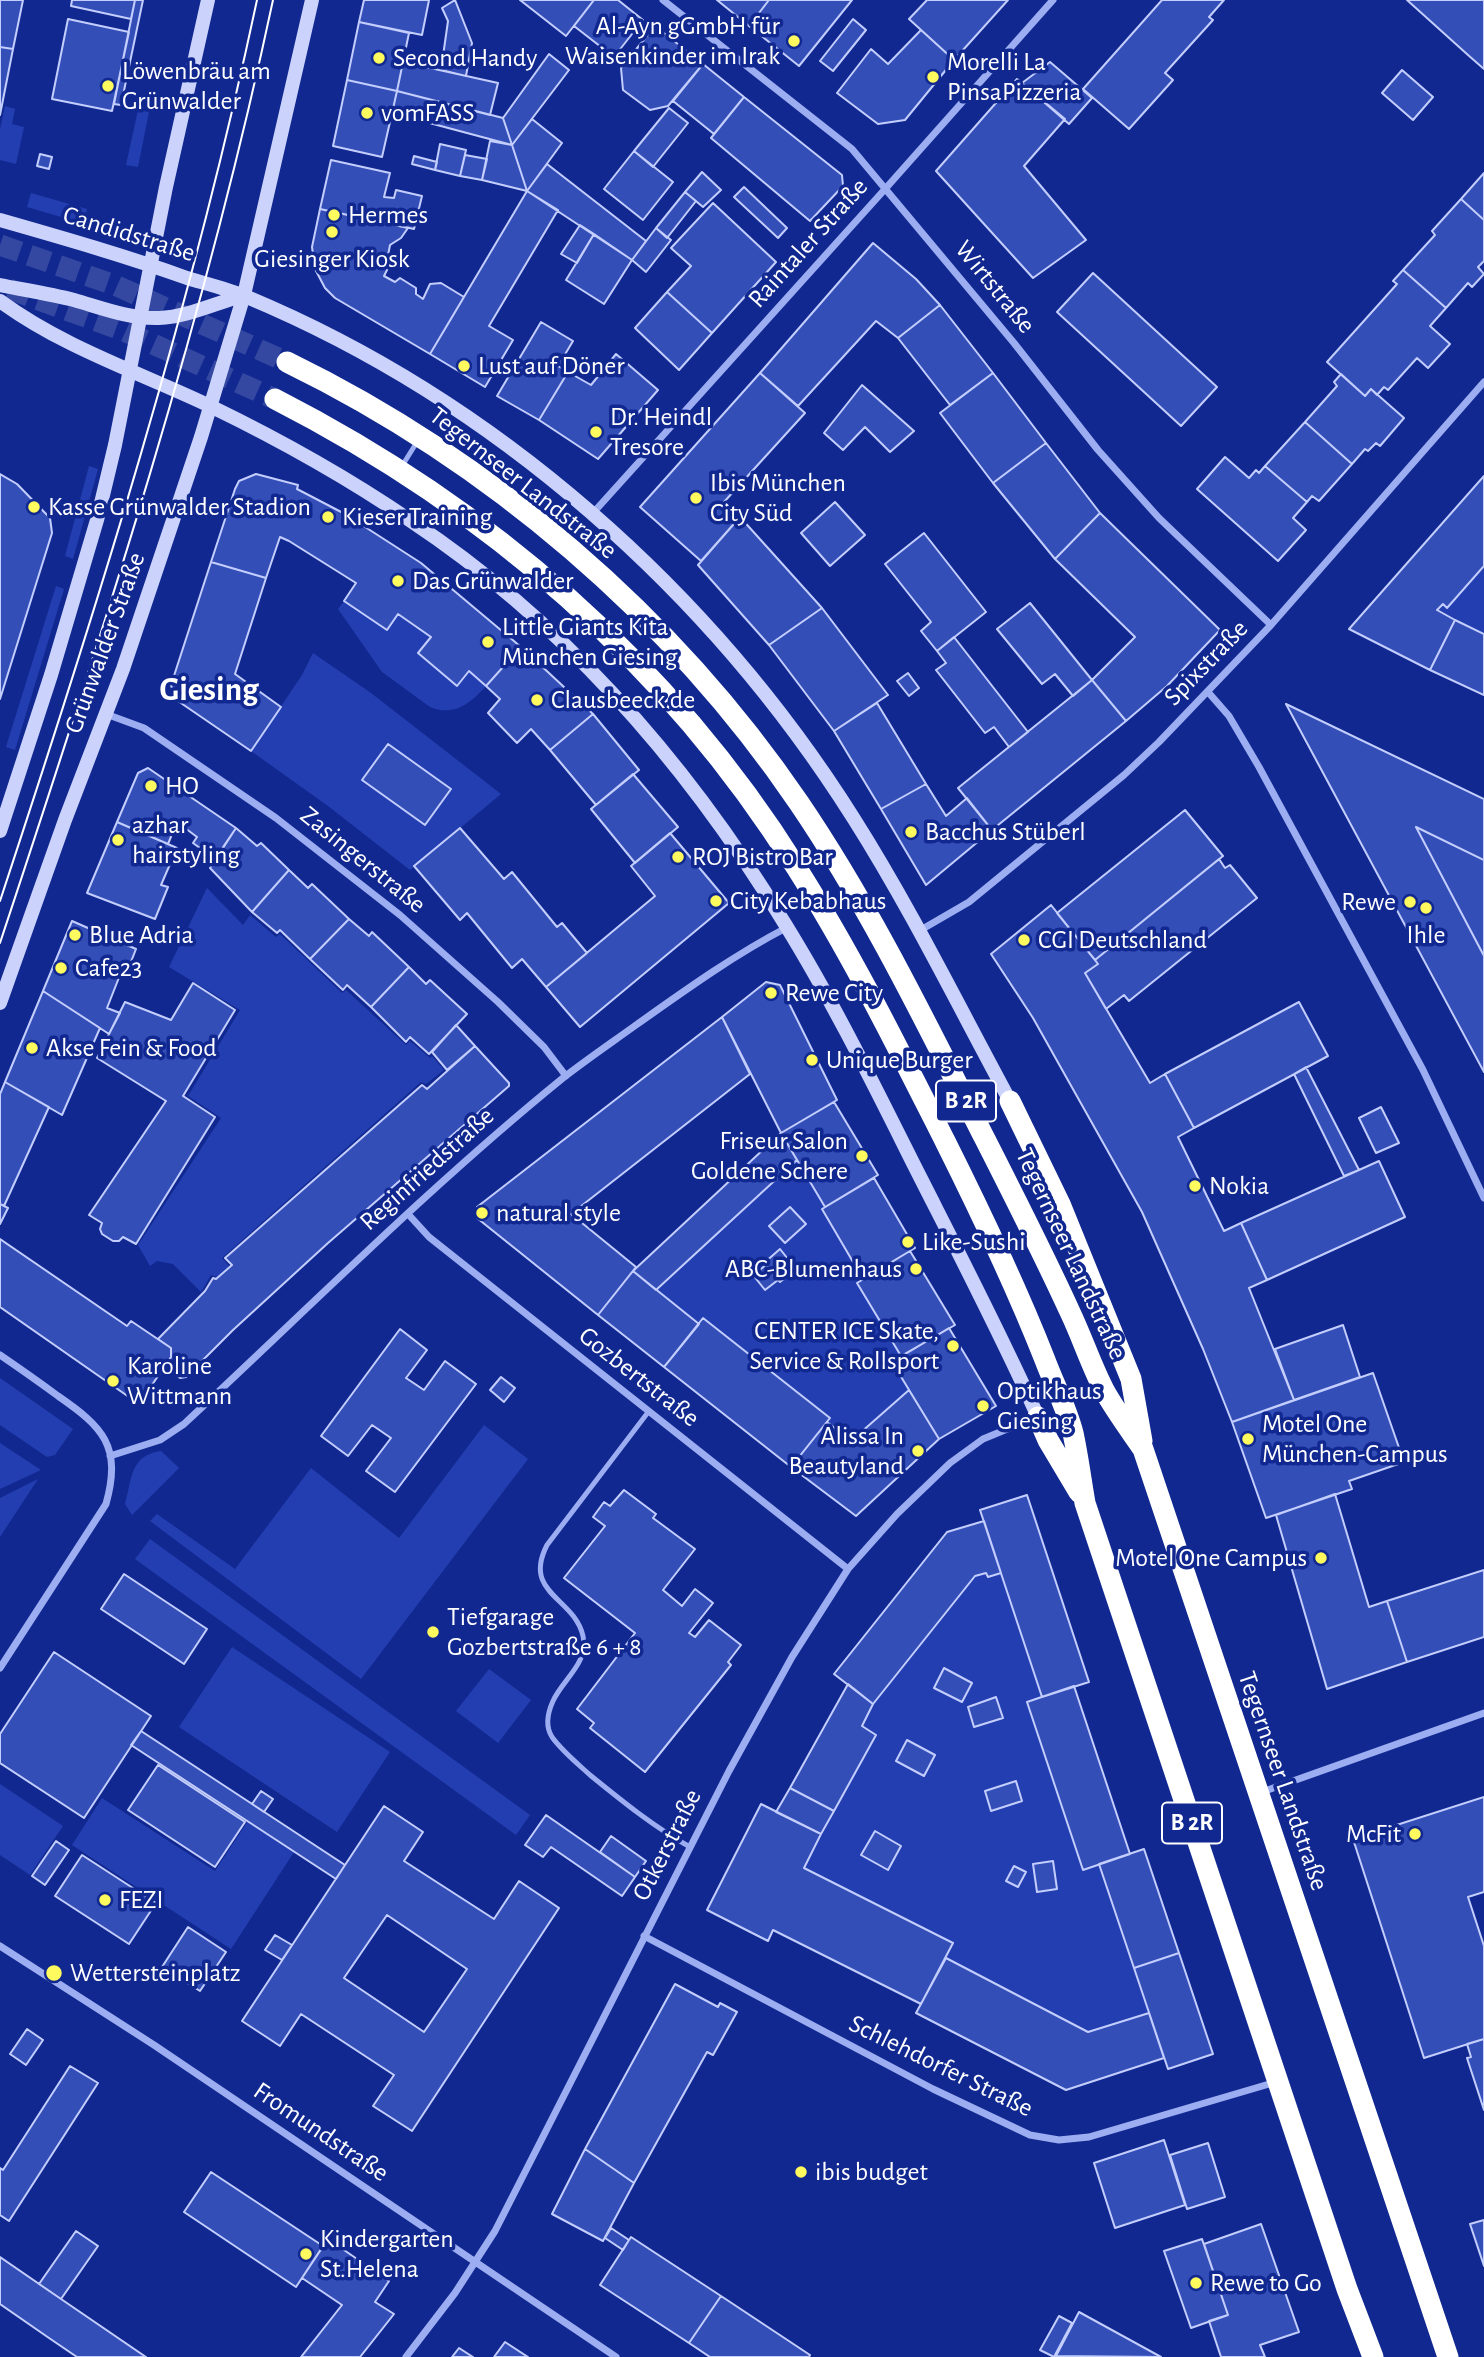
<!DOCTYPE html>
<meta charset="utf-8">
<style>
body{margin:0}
canvas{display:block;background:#112890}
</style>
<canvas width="1484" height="2357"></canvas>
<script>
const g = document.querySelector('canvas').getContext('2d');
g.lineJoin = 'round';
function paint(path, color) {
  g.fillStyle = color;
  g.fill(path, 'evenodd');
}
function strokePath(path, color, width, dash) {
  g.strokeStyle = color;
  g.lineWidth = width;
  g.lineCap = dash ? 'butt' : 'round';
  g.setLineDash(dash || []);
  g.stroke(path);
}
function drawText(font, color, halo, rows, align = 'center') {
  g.font = font + ' "Alegreya Sans",sans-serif';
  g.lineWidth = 7;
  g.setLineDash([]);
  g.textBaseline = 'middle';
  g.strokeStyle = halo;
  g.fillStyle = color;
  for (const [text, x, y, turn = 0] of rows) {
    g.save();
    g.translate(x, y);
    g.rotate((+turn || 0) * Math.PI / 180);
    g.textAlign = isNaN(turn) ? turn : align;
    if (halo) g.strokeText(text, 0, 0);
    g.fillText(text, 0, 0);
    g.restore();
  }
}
paint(new Path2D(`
 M5,106L15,109L12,124L24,127L16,164L0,160V129Z
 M138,110L149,112L138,167L126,165Z
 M31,193L87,209L85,224L27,207Z
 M89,466L98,469L73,559L65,556Z
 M1484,566V634L1437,610L1443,604L1446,607Z
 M56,586L64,589L15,750L6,747Z
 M344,601L387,630L398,614L431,637L457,685L469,671L486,686C471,703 454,717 430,707L382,672L338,609Z
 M313,653L371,693L501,794L410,870L328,806L251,751L302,675Z
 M207,888L243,925L250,915L276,937L280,934L342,993L346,990L406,1045L410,1041L430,1058L432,1056L444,1070L426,1084L421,1082L222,1258L229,1266L217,1277L211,1275L201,1292L173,1264L157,1261L150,1266L138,1245L221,1118L188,1096L240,1010L169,967Z
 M797,1160L825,1207L822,1210L862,1276L863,1279L857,1283L901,1356L893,1362L909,1390L851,1441L827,1422L830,1417L703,1319L699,1324L656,1290Z
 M0,1378L73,1429L55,1455L47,1457L0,1425Z
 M484,1425L528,1459L361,1679L150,1521L157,1514L235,1569L311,1468L399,1538Z
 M0,1443L41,1470L0,1489Z
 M161,1451L179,1468L132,1515L125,1504C132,1479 130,1455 161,1451Z
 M38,1479L0,1537V1498Z
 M150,1539L530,1815L516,1835L135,1559Z
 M986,1573L989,1577L1001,1573L1042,1697L1027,1702L1099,1864L1149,2013L1088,2032L946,1958L953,1942L804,1868L876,1735L862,1726L873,1704L975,1576Z
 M232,1647L390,1752L337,1832L179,1727Z
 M489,1669L531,1700L498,1743L456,1711Z
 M0,1784L63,1826L30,1875L0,1855Z
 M102,1798L215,1871L248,1821L294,1852L231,1949L72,1845Z`), '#233eb0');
const building = new Path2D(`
 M0,0H23L13,49L0,47Z
 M72,0H135L131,19L71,6Z
 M135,0H143L121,105L114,104Z
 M364,0H429L422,35L359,22Z
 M455,0L472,43L466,76L441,70L448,21L442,8Z
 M520,0H594L566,36Z
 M594,0H618L643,20L614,57L574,26Z
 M717,0H769L749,26Z
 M769,0H852L799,66L749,26Z
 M927,0H1008L954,60L909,19Z
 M1162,0H1224L1209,17L1213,20L1165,73L1173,80L1129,129L1083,89Z
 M1407,0H1484V69L1468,55Z
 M68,19L129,32L112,111L52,99Z
 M853,19L866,30L833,71L820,61Z
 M359,22L409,33L397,91L347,80Z
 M655,26L703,64L668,106L650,110L623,90L621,68Z
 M921,30L954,60L905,120L878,124L837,93L871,49L888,64Z
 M0,47L13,49L0,115Z
 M549,54L569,70L512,145L503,118Z
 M403,62L498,83L490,115L397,91Z
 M1050,62L1092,98L1069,124L1022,83Z
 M703,64L744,97L714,134L673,101Z
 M1402,70L1433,97L1413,120L1382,93Z
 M1017,79L1065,119L1024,166L1086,240L1033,278L936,171Z
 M347,80L397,91L382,157L333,146Z
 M397,91L503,118L512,145L392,113Z
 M744,97L842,175L843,186L810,221L711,138Z
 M669,108L688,123L653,167L634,151Z
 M532,119L562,143L527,191L512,145Z
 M490,141L512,145L527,191L482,180Z
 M440,144L466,150L460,176L435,170Z
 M634,151L673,182L643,220L604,189Z
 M40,154L52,157L49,169L37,166Z
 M465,155L487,159L482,180L460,176Z
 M414,156L437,162L435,170L412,164Z
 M331,160L390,173L384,197L394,198L396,190L422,196L414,229L320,209Z
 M547,164L646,241L632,260L527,191Z
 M702,172L721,190L703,207L685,192Z
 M1484,173V220L1461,199Z
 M744,187L787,228L778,238L734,197Z
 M527,191L558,210L489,326L513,340L485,387L430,354Z
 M685,192L696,201L667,238L656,228Z
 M1461,199L1484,220V261L1478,267L1484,274L1472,287L1468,283L1446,308L1403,270L1435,235L1432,231Z
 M713,203L776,262L712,333L667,292L691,266L671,248Z
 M320,209L408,228L401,238L390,245L387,261L388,268L384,276L395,282L400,278L416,288V294L423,299L430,284L441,283L464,297L430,354L335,298L325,288L315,269L312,247Z
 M580,225L594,234L577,263L561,254Z
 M656,228L671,240L646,272L632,260Z
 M594,234L632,260L604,304L566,280Z
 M873,243L916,279L940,305L898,338L876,321L798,406L760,373Z
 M1403,270L1446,308L1430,326L1450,344L1428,368L1417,358L1388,390L1384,387L1377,395L1371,389L1365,396L1327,362L1397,284L1393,281Z
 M1093,273L1217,387L1181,426L1057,312Z
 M667,292L712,333L679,370L635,328Z
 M940,305L993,373L950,405L898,338Z
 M541,322L573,341L558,366L568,372L539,420L497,396Z
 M616,354L658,390L598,459L539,420L568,372L591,385Z
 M760,373L805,413L724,502L740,517L701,561L640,507Z
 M993,373L1046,443L993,483L940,413Z
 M1341,374L1365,396L1371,389L1404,418L1380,446L1376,443L1368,451L1365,449L1352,464L1305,422L1337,386L1334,382Z
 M862,385L914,431L890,452L865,427L843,450L824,433Z
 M1305,422L1352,464L1319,501L1312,496L1307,502L1265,466Z
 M1046,443L1100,513L1055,559L993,483Z
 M1225,457L1249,478L1256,470L1259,473L1265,466L1307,502L1293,518L1306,530L1278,561L1197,489Z
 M0,474L17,484L50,518L52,533L0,699Z
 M256,474L298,485L297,489L345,514L421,563L521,647L486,686L469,671L457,686L418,653L431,637L398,614L387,630L344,601L356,583L289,541L280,537L266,578L211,562L235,489L239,481Z
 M1484,476V566L1447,608L1443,604L1437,610L1455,620L1430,670L1349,629Z
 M835,502L865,535L830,566L801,533Z
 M1100,513L1220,630L1167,686L1126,721L1092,680L1135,637L1055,559Z
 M740,517L822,608L769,645L698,565Z
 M924,533L986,612L937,651L921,631L931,622L885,564Z
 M211,562L266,578L235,674L281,707L251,751L175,699L171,685Z
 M1030,603L1092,680L1073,696L1055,674L1042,684L997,629Z
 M822,608L888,695L834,731L769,645Z
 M1455,620L1484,634V695L1430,670Z
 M954,637L1028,732L1009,747L994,727L985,733L936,670L946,663L937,651Z
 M521,647L593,714L550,750L531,729L517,743L488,713L500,699L486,686Z
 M908,673L919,688L909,696L897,681Z
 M1092,680L1126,721L992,830L958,788Z
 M877,703L926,784L881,809L834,731Z
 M1286,704L1484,799V860L1416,827L1484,956V1072Z
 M593,714L639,770L596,805L550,750Z
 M388,744L451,789L425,825L362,780Z
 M148,768L236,828L215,859L193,843L197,837L177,822L168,844L117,822L138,773Z
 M633,774L678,827L635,863L591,809Z
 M926,784L946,816L967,798L992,830L926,885L881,809Z
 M1185,810L1223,856L1095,960L1057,913Z
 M117,822L177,848L161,885L168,887L155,919L87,893Z
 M1416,827L1484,860V956Z
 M236,828L257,846L261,843L289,870L252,912L210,868Z
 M460,828L504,879L512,872L557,927L562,923L587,953L546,987L522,959L512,968L467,913L460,920L414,866Z
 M670,833L729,903L580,1027L546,987L655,896L631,866Z
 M1219,859L1225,868L1230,865L1257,898L1129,1001L1124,995L1106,1009L1085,973L1098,964L1095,960Z
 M289,870L308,888L312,884L349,919L310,959L280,930L277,933L252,912Z
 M1051,905L1098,964L1085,973L1150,1083L1165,1074L1194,1128L1178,1137L1224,1231L1241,1223L1267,1280L1249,1288L1294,1400L1232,1422L1203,1349L1142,1212L1033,1018L991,954Z
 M349,919L369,936L372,932L409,967L371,1007L347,985L343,990L310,959Z
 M72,921L136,949L125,977L120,975L107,1008L120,1013L109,1034L43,991Z
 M409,967L426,984L430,980L467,1014L429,1054L410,1037L406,1042L371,1007Z
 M766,982L780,985L837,1100L781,1133L722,1017Z
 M193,983L235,1010L183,1096L215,1117L136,1244L123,1237L119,1241H113L102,1234L100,1229L102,1223L89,1215L166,1101L97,1058L125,1002L171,1020Z
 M43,991L100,1028L62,1115L5,1082Z
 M1299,1002L1328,1056L1194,1128L1165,1074Z
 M722,1017L750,1074L571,1214L636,1267L598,1315L477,1218V1207Z
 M456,1025L475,1046L447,1070L432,1052Z
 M475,1046L509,1083V1086L328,1243L233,1330L186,1377L180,1378L165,1367L171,1357V1348L158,1339L205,1291L213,1278L216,1279L232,1265L225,1258L422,1085L427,1089Z
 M1306,1067L1359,1170L1344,1176L1294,1074Z
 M5,1082L49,1107L4,1206L0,1204V1094Z
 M834,1102L878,1175L825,1207L781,1133Z
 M1381,1107L1399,1143L1376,1153L1359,1118Z
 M781,1133L797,1160L656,1290L633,1271Z
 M1379,1161L1405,1217L1267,1280L1241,1223Z
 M874,1178L915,1248L863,1279L822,1209Z
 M0,1204L8,1208L0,1224Z
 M790,1207L806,1224L785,1243L769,1226Z
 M0,1239L127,1326L131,1321L171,1348V1357L139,1404L0,1307Z
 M780,1249L796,1269L780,1282L764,1263Z
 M910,1251L955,1325L901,1356L857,1283Z
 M766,1265L778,1280L765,1290L753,1275Z
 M633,1271L699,1324L664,1367L598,1315Z
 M703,1318L830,1418L791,1467L664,1367Z
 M1343,1325L1360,1377L1294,1400L1275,1349Z
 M949,1328L996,1406L939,1439L892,1362Z
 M400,1329L427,1350L406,1378L424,1390L445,1361L476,1384L395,1492L366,1471L391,1438L372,1425L348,1456L321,1436Z
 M1373,1373L1404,1462L1349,1481L1352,1489L1266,1518L1232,1422Z
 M501,1377L515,1388L504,1402L490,1390Z
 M909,1390L939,1439L856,1516L791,1467L827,1422L851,1441Z
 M624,1490L656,1514L653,1518L695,1549L663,1590L682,1606L695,1589L713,1603L689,1633L695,1637L709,1620L741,1645L728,1662L731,1665L645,1772L590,1728L594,1723L577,1709L635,1633L564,1578L605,1526L593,1517L604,1502L610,1506Z
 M1335,1494L1369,1607L1387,1601L1407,1662L1327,1689L1276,1515Z
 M1027,1495L1089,1682L1042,1697L980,1510Z
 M984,1521L1001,1573L988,1577L986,1573L975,1576L873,1704L834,1674L947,1532Z
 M1484,1570V1637L1407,1662L1387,1601Z
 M124,1574L207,1629L184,1664L101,1609Z
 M54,1652L151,1716L84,1818L0,1763V1734Z
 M944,1668L972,1683L962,1702L934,1688Z
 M848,1684L873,1704L862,1726L876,1735L834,1811L790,1788Z
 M1074,1686L1130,1854L1083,1870L1027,1702Z
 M996,1697L1003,1718L974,1727L968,1707Z
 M141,1731L345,1865L336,1879L131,1745Z
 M907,1740L935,1755L924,1776L896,1761Z
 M158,1765L245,1822L215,1867L128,1810Z
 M1016,1781L1022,1801L991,1811L985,1791Z
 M790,1788L834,1811L821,1834L776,1812Z
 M261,1791L273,1799L264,1812L252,1804Z
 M1484,1797V1892L1468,1897L1484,1946V2039L1424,2058L1353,1839Z
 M761,1804L821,1834L804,1868L953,1943L921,2004L773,1930L768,1941L707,1910Z
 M384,1806L423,1832L404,1861L494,1919L519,1881L559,1908L412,2131L373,2106L394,2075L301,2014L280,2046L242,2021ZM387,1915L467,1969L424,2032L344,1978Z
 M546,1815L635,1877L622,1896L551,1847L543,1857L525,1845Z
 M875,1831L901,1846L888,1870L861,1855Z
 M611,1836L646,1861L635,1877L600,1852Z
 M56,1841L69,1850L45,1885L32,1876Z
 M1144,1849L1179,1953L1134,1968L1099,1864Z
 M82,1855L156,1903L129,1944L55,1896Z
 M1053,1861L1057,1889L1037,1892L1033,1864Z
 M1014,1866L1026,1872L1018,1887L1006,1881Z
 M188,1927L226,1952L200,1991L162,1967Z
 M275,1935L292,1945L282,1960L265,1950Z
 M1179,1953L1213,2054L1168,2069L1134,1968Z
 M946,1958L1088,2032L1149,2013L1164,2058L1066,2090L916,2013Z
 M675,1984L718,2007L720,2003L737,2012L713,2055L707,2052L634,2183L585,2149Z
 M27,2029L43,2040L26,2065L10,2054Z
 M1484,2039V2110L1467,2058L1471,2057L1467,2044Z
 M70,2066L98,2083L9,2221L0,2215V2168L3,2170Z
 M1164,2140L1185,2205L1115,2228L1094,2163Z
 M1208,2143L1225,2197L1187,2209L1170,2155Z
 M585,2149L634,2183L603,2241L552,2214Z
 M211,2172L323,2246L296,2287L184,2212Z
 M1484,2220V2266L1470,2224Z
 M1261,2224L1299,2332L1260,2345L1265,2357H1221L1209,2321L1228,2315L1204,2244Z
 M611,2228L629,2240L623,2250L605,2238Z
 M76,2231L98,2246L61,2299L39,2284Z
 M631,2237L721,2296L689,2343L600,2285Z
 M328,2239L389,2281L375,2302L394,2314L360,2357H301L342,2305L302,2278Z
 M1202,2239L1228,2315L1191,2328L1164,2251Z
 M0,2257L61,2299L146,2357H77L49,2338L0,2304Z
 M721,2296L810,2355L809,2357H710L689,2343Z
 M1079,2312L1161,2357L1056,2356Z
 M1059,2316L1072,2323L1054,2357L1040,2350Z
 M505,2342L528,2357H494Z
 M459,2348L473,2357H452Z`);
paint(building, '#344eb8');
strokePath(building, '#c3cefd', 2);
strokePath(new Path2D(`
 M0,245L117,286L287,362
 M9,289L124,331L275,399`), '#3548a1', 21, [21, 10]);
strokePath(new Path2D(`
 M402,466L417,442
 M649,1411L547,1545C522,1594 574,1597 583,1636C589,1663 563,1679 553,1701C548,1712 545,1726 552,1737C562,1751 578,1764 590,1775C622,1801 654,1827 690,1847`), '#9cadf2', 5);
strokePath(new Path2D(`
 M663,0L852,149L1014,343L1098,450L1159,518L1271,625
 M593,513L886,188L1053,0
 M1208,692L1229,716L1259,767L1423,1070L1484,1198
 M106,714L144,728L276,818L400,915L498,1002L544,1047L566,1076
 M919,931L969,902L1124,775L1159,742L1271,625L1484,382
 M408,1214L429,1237L848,1569
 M0,1355C19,1368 39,1382 58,1396C103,1427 122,1446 106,1504L0,1668
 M110,1456L160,1440L184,1424C309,1308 430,1186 563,1078C586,1060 611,1043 636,1025C684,991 734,955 786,928
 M1262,1792L1484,1713
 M644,1936L933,2089L1030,2135L1059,2140L1089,2137L1276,2082
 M0,1946L154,2045L616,2357
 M406,2357L455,2293L495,2231L729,1771L792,1657L848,1569L897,1514L950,1463L983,1439L1034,1418`), '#9cadf2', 7);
strokePath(new Path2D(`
 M0,220C63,238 126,256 187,278C207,284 228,289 247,297C496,401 711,592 854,819C911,909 959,1007 1010,1101
 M0,285C25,290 50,294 74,300C102,308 130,319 159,318C187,317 216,303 242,296
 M0,301C64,348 141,373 212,407C280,440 348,478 411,521C566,624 689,766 785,924C832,1000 872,1081 912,1161C955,1246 999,1330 1038,1417
 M0,831L51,675L97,520L115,445L166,187L208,0
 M0,1003L65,820L123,669L201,437L244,295L312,0`), '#cbd3fc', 14);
strokePath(new Path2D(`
 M287,362C490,461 672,616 799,803C871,909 927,1025 985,1139C1014,1196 1043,1253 1070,1312C1082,1337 1091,1365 1104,1390C1115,1410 1130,1430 1143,1449L1448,2357
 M275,399C488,508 668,663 796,867C852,955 898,1048 945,1141C981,1213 1016,1286 1045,1360C1054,1384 1067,1409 1073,1433C1078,1456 1081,1480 1085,1503L1347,2289L1373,2357
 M1010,1101L1060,1204L1131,1379L1142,1441
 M1038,1417L1048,1440L1079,1492`), '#fff', 21);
strokePath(new Path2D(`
 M0,901C98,604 192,306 257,0
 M0,943C103,632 205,320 273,0`), '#fff', 2);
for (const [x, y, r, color] of [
 [794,41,7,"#fffa5d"],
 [379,58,7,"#fffa5d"],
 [933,77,7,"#fffa5d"],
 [108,86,7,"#fffa5d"],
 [367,113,7,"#fffa5d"],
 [334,215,7,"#fffa5d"],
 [332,232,7,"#fffa5d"],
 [464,366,7,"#fffa5d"],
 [596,432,7,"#fffa5d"],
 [696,498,7,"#fffa5d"],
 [34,507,7,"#fffa5d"],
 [328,517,7,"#fffa5d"],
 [398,581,7,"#fffa5d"],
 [488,642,7,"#fffa5d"],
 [537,700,7,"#fffa5d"],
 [151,786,7,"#fffa5d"],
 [911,832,7,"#fffa5d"],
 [118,840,7,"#fffa5d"],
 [678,857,7,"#fffa5d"],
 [716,901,7,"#fffa5d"],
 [1410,902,7,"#fffa5d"],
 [1426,908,7,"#fffa5d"],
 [75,935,7,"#fffa5d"],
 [1024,940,7,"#fffa5d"],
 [61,968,7,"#fffa5d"],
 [771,993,7,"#fffa5d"],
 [32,1048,7,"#fffa5d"],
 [812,1060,7,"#fffa5d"],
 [862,1156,7,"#fffa5d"],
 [1195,1186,7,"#fffa5d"],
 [482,1213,7,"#fffa5d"],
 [908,1242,7,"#fffa5d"],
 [916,1269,7,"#fffa5d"],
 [953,1346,7,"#fffa5d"],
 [113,1381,7,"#fffa5d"],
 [983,1406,7,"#fffa5d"],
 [1248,1439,7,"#fffa5d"],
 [918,1451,7,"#fffa5d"],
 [1321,1558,7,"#fffa5d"],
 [433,1632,7,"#fffa5d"],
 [1415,1834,7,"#fffa5d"],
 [105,1900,7,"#fffa5d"],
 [54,1973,9,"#fffa5d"],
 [801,2172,7,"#fffa5d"],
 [306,2254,7,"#fffa5d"],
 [1196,2283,7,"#fffa5d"]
]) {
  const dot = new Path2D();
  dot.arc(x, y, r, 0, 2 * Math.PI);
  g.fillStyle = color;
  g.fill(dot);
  strokePath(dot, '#112890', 2.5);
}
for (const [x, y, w] of [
 [966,1101,60],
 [1192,1823,60]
]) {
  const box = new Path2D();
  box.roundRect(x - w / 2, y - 20.5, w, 41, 5);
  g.fillStyle = '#112890';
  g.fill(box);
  strokePath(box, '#fff', 2);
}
drawText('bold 24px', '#fff', null, [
 ["B 2R",966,1101],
 ["B 2R",1192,1823]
]);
drawText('26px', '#fff', '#112890', [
 ["Al-Ayn gGmbH für",780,26,"right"],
 ["Waisenkinder im Irak",780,56,"right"],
 ["Second Handy",393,58],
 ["Morelli La",947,62],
 ["PinsaPizzeria",947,92],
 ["Löwenbräu am",122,71],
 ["Grünwalder",122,101],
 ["vomFASS",381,113],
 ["Hermes",348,215],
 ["Giesinger Kiosk",332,259,"center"],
 ["Lust auf Döner",478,366],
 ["Dr. Heindl",610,417],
 ["Tresore",610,447],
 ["Ibis München",710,483],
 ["City Süd",710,513],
 ["Kasse Grünwalder Stadion",48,507],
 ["Kieser Training",342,517],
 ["Das Grünwalder",412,581],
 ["Little Giants Kita",502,627],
 ["München Giesing",502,657],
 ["Clausbeeck.de",551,700],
 ["HO",165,786],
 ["azhar",132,825],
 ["hairstyling",132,855],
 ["Bacchus Stüberl",925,832],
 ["ROJ Bistro Bar",692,857],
 ["City Kebabhaus",730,901],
 ["Rewe",1396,902,"right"],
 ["Blue Adria",89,935],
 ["Ihle",1426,935,"center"],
 ["CGI Deutschland",1038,940],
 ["Cafe23",75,968],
 ["Rewe City",785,993],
 ["Akse Fein & Food",46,1048],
 ["Unique Burger",826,1060],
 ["Friseur Salon",848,1141,"right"],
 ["Goldene Schere",848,1171,"right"],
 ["Nokia",1209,1186],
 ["natural style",496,1213],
 ["Like-Sushi",922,1242],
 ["ABC-Blumenhaus",902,1269,"right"],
 ["CENTER ICE Skate,",939,1331,"right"],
 ["Service & Rollsport",939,1361,"right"],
 ["Karoline",127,1366],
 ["Wittmann",127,1396],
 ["Optikhaus",997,1391],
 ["Giesing",997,1421],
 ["Motel One",1262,1424],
 ["München-Campus",1262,1454],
 ["Alissa In",904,1436,"right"],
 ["Beautyland",904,1466,"right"],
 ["Motel One Campus",1307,1558,"right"],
 ["Tiefgarage",447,1617],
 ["Gozbertstraße 6 + 8",447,1647],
 ["McFit",1401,1834,"right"],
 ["FEZI",119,1900],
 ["Wettersteinplatz",70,1973],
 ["ibis budget",815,2172],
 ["Kindergarten",320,2239],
 ["St.Helena",320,2269],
 ["Rewe to Go",1210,2283]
], 'left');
drawText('26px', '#fff', '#112890', [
 ["Candidstraße",129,234,17],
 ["Raintaler Straße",808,243,-48],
 ["Wirtstraße",995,287,51],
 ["Tegernseer Landstraße",523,483,38],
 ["Grünwalder Straße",105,643,-70],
 ["Spixstraße",1206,663,-46],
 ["Zasingerstraße",363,860,39],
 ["Reginfriedstraße",427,1169,-42],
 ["Tegernseer Landstraße",1071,1254,65],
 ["Gozbertstraße",639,1377,38],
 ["Tegernseer Landstraße",1283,1781,71],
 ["Otkerstraße",667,1845,-63],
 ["Schlehdorfer Straße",941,2066,26],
 ["Fromundstraße",321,2132,34]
]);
drawText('bold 33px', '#fff', '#112890', [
 ["Giesing",209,690]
]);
</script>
